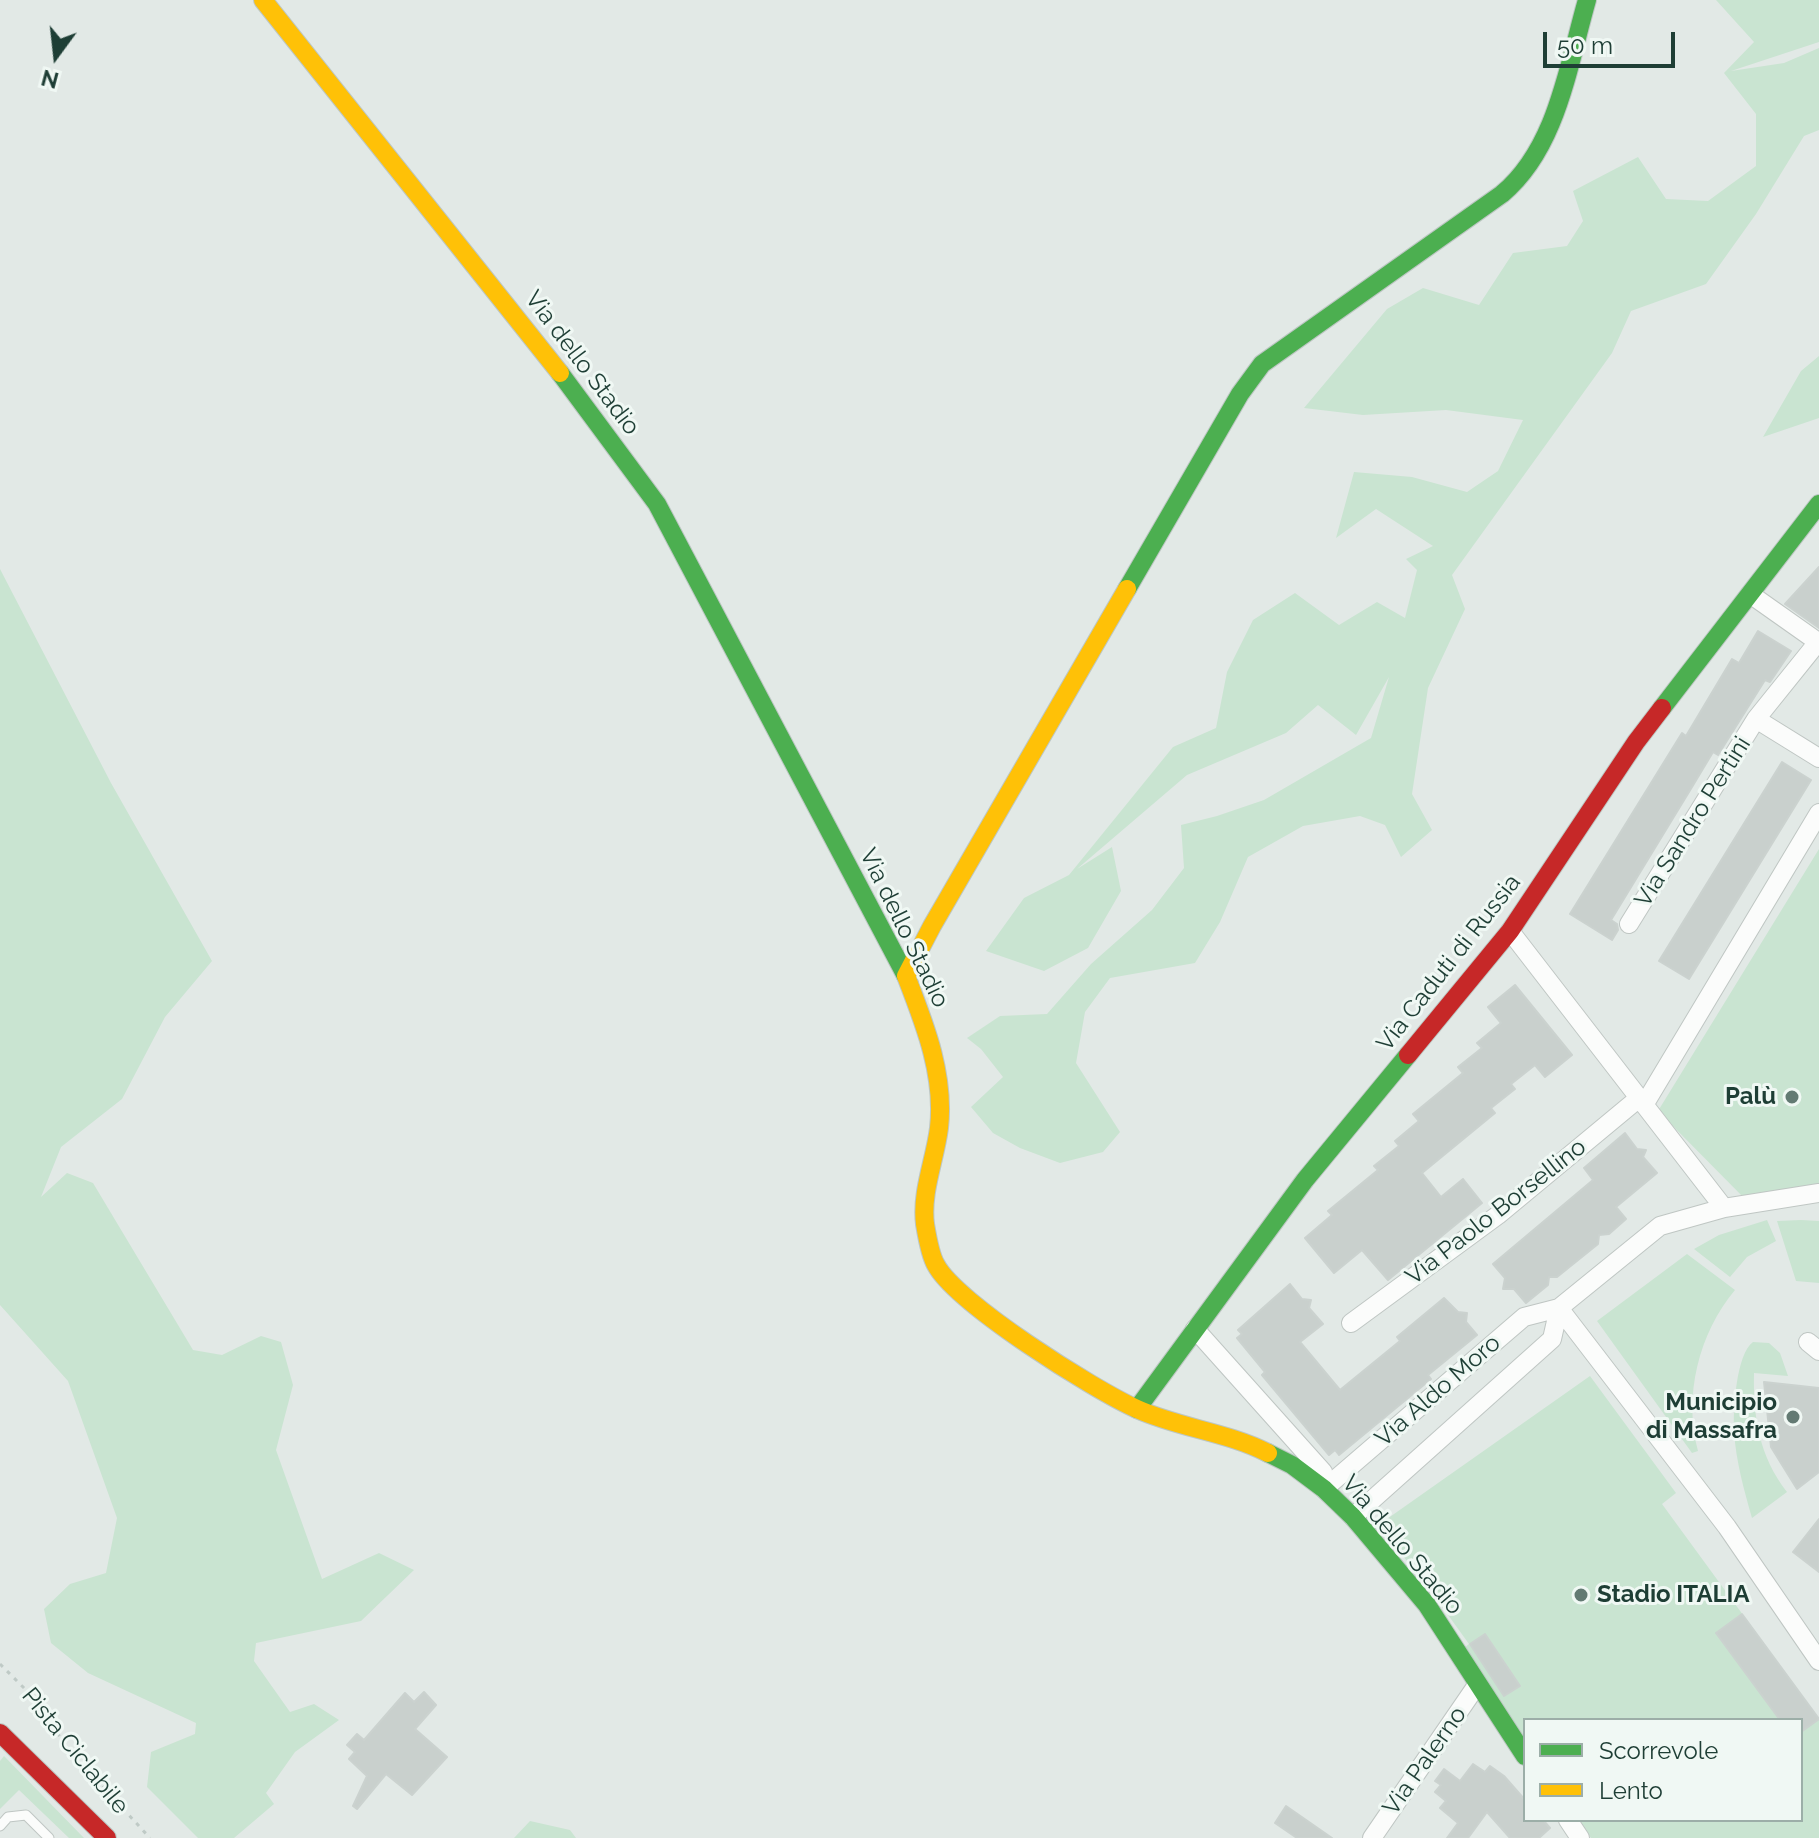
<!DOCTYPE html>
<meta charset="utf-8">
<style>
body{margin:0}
#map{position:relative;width:1819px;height:1838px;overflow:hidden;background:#e2e9e6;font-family:Raleway,sans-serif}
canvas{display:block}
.legend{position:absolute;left:1523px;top:1718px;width:280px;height:104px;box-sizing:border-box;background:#f0f8f4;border:2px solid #9caea8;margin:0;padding:10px 14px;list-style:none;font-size:24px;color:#1e3e35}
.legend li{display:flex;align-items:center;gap:16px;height:40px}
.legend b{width:40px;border:2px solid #9caea8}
.north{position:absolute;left:16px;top:16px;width:80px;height:80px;-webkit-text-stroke:6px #f0f8f4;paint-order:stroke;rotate:195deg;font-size:22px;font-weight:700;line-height:32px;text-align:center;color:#1e3e35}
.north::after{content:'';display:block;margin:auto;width:28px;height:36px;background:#1e3e35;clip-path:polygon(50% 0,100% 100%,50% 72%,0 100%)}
.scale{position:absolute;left:1543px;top:32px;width:132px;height:36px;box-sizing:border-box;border:4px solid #1e3e35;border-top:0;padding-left:10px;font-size:24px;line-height:28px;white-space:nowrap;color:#1e3e35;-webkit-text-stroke:6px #f0f8f4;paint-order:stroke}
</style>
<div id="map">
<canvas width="1819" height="1838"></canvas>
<ul class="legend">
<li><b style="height:10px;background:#4caf50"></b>Scorrevole</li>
<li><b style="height:10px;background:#ffc107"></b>Lento</li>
</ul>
<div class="north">N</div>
<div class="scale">50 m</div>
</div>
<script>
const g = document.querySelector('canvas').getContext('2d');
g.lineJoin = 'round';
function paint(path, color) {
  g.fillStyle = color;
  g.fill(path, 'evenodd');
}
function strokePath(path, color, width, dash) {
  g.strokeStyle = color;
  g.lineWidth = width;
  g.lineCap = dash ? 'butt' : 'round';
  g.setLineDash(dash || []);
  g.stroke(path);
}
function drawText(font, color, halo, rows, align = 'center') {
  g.font = font + ' Raleway,sans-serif';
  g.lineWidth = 6;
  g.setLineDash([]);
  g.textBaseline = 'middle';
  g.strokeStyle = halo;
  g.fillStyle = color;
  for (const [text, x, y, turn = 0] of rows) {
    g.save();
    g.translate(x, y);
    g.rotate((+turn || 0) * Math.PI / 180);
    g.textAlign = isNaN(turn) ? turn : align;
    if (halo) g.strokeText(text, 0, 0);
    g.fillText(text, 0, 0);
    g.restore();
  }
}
paint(new Path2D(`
 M1716,0H1819V42L1731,71L1784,63L1819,48V130L1804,136L1756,214L1706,284L1631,311L1612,353L1452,575L1465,609L1428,688L1412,794L1432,830L1401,857L1385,825L1360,816L1303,826L1248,857L1220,922L1195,963L1110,978L1085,1012L1076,1063L1120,1132L1103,1152L1060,1163L1020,1148L993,1133L971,1107L1003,1077L981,1049L967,1038L1000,1016L1047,1014L1091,964L1152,910L1184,868L1181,825L1217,816L1264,800L1371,738L1389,677L1356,735L1318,705L1286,733L1187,775L1077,869L1112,847L1121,891L1088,948L1044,971L986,951L1024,898L1069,875L1173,747L1216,728L1227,672L1253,620L1295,593L1339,625L1377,602L1405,618L1417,570L1406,559L1433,546L1376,509L1336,538L1354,472L1412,477L1467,492L1498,471L1523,420L1446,410L1363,415L1304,408L1387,309L1423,288L1479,305L1513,253L1567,246L1583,221L1573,191L1638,157L1666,199L1708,201L1756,166V114L1724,73L1754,42Z
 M1819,356V418L1763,437L1801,371Z
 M0,569L111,783L212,961L165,1017L122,1099L61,1147L41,1197L67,1173L93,1183L193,1350L222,1355L261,1336L281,1342L293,1385L276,1450L322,1579L379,1553L414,1570L361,1621L256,1643L254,1661L290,1712L314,1704L339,1720L295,1752L266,1793L274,1804L234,1838H198L147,1787L151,1752L195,1734L196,1723L88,1673L51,1643L44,1609L70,1584L106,1573L117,1518L68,1381L0,1305Z
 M1819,849V1184L1748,1202L1658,1111Z
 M1767,1220L1776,1241L1747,1257L1730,1277L1694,1249L1719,1235Z
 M1801,1220L1819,1221V1283L1796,1281L1777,1221Z
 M1687,1254L1735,1290C1699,1333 1683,1396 1698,1451L1692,1453L1597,1321Z
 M1753,1342L1769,1343L1780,1353L1788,1376L1754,1373C1753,1417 1759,1456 1787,1492L1752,1518C1744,1490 1736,1461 1734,1432C1733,1411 1736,1354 1753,1342Z
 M1590,1376L1676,1493L1662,1504L1819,1719V1838H1591L1579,1820H1801V1720H1525V1739L1464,1648L1469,1644L1420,1576L1377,1526Z
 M4,1756L84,1838H69L19,1790L0,1809V1761Z
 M530,1821L570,1830L576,1838H514Z`), '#c9e4d1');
const building = new Path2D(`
 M1819,567V628L1785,604Z
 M1758,631L1791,651L1770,682L1765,680L1718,755L1713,752L1692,787L1611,920L1617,924L1618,930L1612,940L1570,914L1682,733L1686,736L1732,659L1739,663Z
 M1782,762L1811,780L1689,979L1659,961Z
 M1515,985L1572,1055L1545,1077L1535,1065L1511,1084L1515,1089L1491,1108L1495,1113L1422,1173L1441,1197L1463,1179L1482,1203L1388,1280L1362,1250L1334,1273L1305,1238L1332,1215L1328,1211L1378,1170L1374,1166L1399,1146L1395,1141L1419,1121L1413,1114L1463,1073L1458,1067L1482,1048L1477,1043L1501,1023L1488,1007Z
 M1625,1133L1637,1149L1646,1150L1643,1157L1657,1173L1616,1207L1626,1219L1609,1234L1599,1235L1598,1244L1557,1277H1549L1548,1285L1526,1303L1514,1289H1503L1505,1278L1493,1264L1593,1180L1584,1168Z
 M1290,1284L1302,1299L1311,1300L1309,1308L1323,1324L1300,1342L1340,1390L1400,1341L1397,1337L1444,1298L1458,1312L1467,1313L1466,1322L1477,1335L1428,1375L1431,1379L1339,1455L1335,1450L1329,1455L1262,1375L1265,1372L1237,1338L1242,1334L1238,1330Z
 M1764,1382L1819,1388V1472L1797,1489L1771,1447Z
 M1819,1519V1572L1793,1552Z
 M1742,1614L1819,1719L1801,1732V1720H1780L1716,1633Z
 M1485,1634L1520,1686L1504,1696L1470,1644Z
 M424,1692L436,1705L415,1729L447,1757L412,1795L386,1774L357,1809L353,1806L367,1776L349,1759L355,1752L347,1745L357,1734L364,1740L405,1693L414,1702Z
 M1473,1764L1485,1772L1490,1766L1504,1776L1525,1800V1820H1543L1550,1828L1539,1838H1510L1487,1812L1468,1838H1447L1458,1823L1440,1808L1446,1801L1435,1792L1441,1785L1435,1781L1444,1769L1460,1781Z
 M1286,1806L1332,1838H1297L1275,1823Z`);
paint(building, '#c9d0cd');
strokePath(building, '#cbd2cf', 2);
const lane = new Path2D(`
 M0,1826L8,1817L26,1815L49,1838`);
const street = new Path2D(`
 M1756,719L1819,758
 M1629,924L1756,719L1818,642L1750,594
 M1510,931L1724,1208
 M1644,1105L1819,813
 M1559,1308L1727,1527L1819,1661
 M1351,1323L1498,1215L1639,1098
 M1195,1329L1323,1472L1324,1489
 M1808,1342L1819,1351
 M1324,1489L1524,1317L1559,1308L1660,1226L1724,1208L1819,1193
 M1353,1517L1552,1339L1559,1308
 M1568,1820L1580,1838
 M1372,1838L1477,1685`);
const fast = new Path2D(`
 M560,373L657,504L906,976
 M1127,589L1240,394L1262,364L1502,194C1557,148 1568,66 1587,0
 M1662,708L1819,504
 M1137,1409L1305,1180L1408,1055
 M1268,1453L1292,1465L1324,1489L1353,1517L1427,1605L1525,1756`);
const slow = new Path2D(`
 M263,0L560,373
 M906,976C925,1025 945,1075 939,1128C935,1160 921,1192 925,1224C927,1236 930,1255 936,1265C956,1303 1094,1390 1137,1409C1179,1428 1227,1432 1268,1453
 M906,976L932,926L1127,589`);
const jam = new Path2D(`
 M1408,1055L1510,931L1636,742L1662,708
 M0,1733L107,1838`);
strokePath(lane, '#bfc6c3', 11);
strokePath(street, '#bfc6c3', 20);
strokePath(fast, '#bdc7c3', 20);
strokePath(slow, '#bdc7c3', 20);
strokePath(jam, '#bdc7c3', 20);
strokePath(new Path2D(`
 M0,1664L31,1695L69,1750L150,1838`), '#bfcac6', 3, [4, 6]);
strokePath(lane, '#fbfcfb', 9);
strokePath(street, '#fbfcfb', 18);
strokePath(fast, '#4caf50', 18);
strokePath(slow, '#ffc107', 18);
strokePath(jam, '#c62828', 18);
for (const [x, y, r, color] of [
 [1792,1097,8,"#637a73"],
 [1793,1417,8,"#637a73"],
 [1581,1595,8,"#637a73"]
]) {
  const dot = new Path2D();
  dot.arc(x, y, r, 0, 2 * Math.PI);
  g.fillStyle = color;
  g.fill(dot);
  strokePath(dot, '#f0f8f4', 3);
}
drawText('24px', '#1e3e35', '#f0f8f4', [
 ["Via dello Stadio",582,363,53],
 ["Via Sandro Pertini",1693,822,-58],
 ["Via dello Stadio",904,928,64],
 ["Via Caduti di Russia",1449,963,-52],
 ["Via Paolo Borsellino",1496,1212,-38],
 ["Via Aldo Moro",1438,1391,-41],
 ["Via dello Stadio",1402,1545,50],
 ["Pista Ciclabile",75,1751,51],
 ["Via Palerno",1425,1761,-55]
]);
drawText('bold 24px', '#1e3e35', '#f0f8f4', [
 ["Palù",1776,1097],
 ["Municipio",1777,1403],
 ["di Massafra",1777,1431],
 ["Stadio ITALIA",1597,1595,"left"]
], 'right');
</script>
